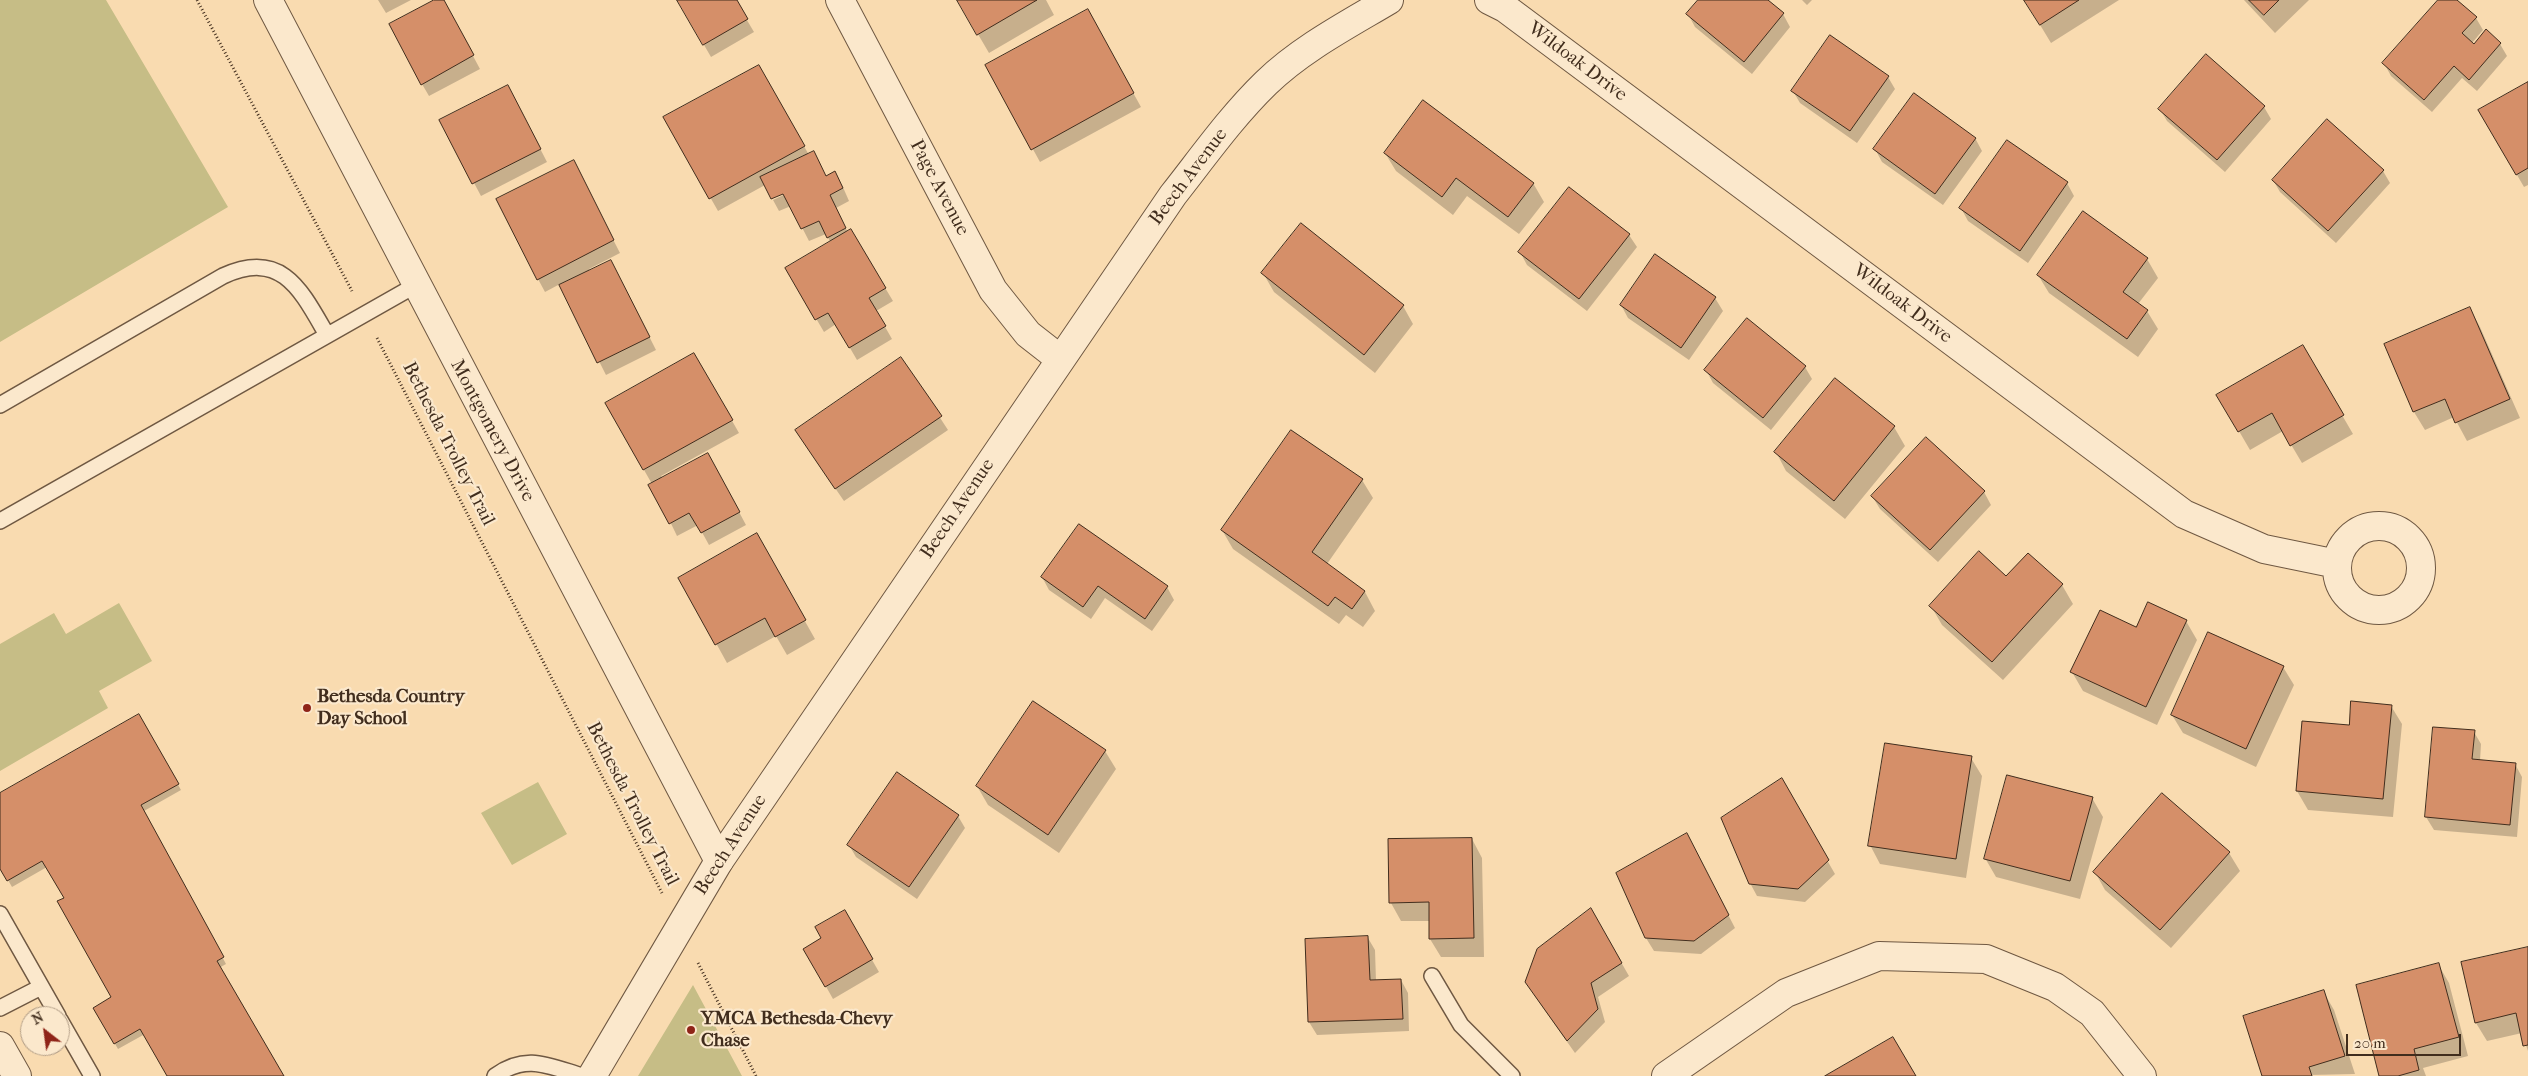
<!DOCTYPE html>
<style>
body{margin:0}
#map{position:relative;width:2528px;height:1076px;overflow:hidden;background:#f9dbb0;font-family:"IM FELL French Canon",serif}
canvas{display:block}
.north{position:absolute;left:20px;top:1006px;width:50px;height:50px;box-sizing:border-box;background:#fbe8cc;border:1px solid #b19d86;border-radius:50%;rotate:330deg;font-size:14px;font-weight:700;line-height:20px;text-align:center;color:#412d1d}
.north::after{content:'';display:block;margin:auto;width:18px;height:22px;background:#8f2418;clip-path:polygon(50% 0,100% 100%,50% 72%,0 100%)}
.scale{position:absolute;left:2346px;top:1034px;width:115px;height:22px;box-sizing:border-box;border:2px solid #412d1d;border-top:0;padding-left:6px;font-size:15px;line-height:18px;white-space:nowrap;color:#412d1d;-webkit-text-stroke:4px #fbe8cc;paint-order:stroke}
</style>
<div id="map">
<canvas width="2528" height="1076"></canvas>
<div class="north">N</div>
<div class="scale">20 m</div>
</div>
<script>
const g = document.querySelector('canvas').getContext('2d');
g.lineJoin = 'round';
function paint(path, color) {
  g.fillStyle = color;
  g.fill(path, 'evenodd');
}
function strokePath(path, color, width, dash) {
  g.strokeStyle = color;
  g.lineWidth = width;
  g.lineCap = dash ? 'butt' : 'round';
  g.setLineDash(dash || []);
  g.stroke(path);
}
function drawText(font, color, halo, rows, align = 'center') {
  g.font = font + ' "IM FELL French Canon",serif';
  g.lineWidth = 4.5;
  g.setLineDash([]);
  g.textBaseline = 'middle';
  g.strokeStyle = halo;
  g.fillStyle = color;
  for (const [text, x, y, turn = 0] of rows) {
    g.save();
    g.translate(x, y);
    g.rotate((+turn || 0) * Math.PI / 180);
    g.textAlign = isNaN(turn) ? turn : align;
    if (halo) g.strokeText(text, 0, 0);
    g.fillText(text, 0, 0);
    g.restore();
  }
}
paint(new Path2D(`
 M0,0H106L228,207L0,342Z
 M119,603L152,661L99,691L108,708L0,771V644L54,613L66,634Z
 M538,782L567,834L512,865L481,813Z
 M693,985L742,1076H638Z`), '#c6bd86');
paint(new Path2D(`
 M378,0H411L386,13Z
 M437,0H443L480,69L429,96L422,84Z
 M678,0H735L754,32L711,57Z
 M958,0H1046L1054,15L989,53Z
 M1699,0H1766L1783,14L1790,27L1752,74L1695,27L1688,14Z
 M1802,0H1812L1807,5Z
 M2025,0H2119L2051,43Z
 M2244,0H2309L2275,33Z
 M2439,0H2456L2476,18L2483,30L2472,43L2474,46L2500,44L2507,56L2477,91L2462,78L2432,112L2391,76L2384,63Z
 M1095,24L1141,107L1040,162L987,66Z
 M759,67L809,155L814,153L826,177L842,185L849,201L836,208L848,233L851,231L893,301L876,311L892,339L857,360L836,324L824,332L787,269L831,243L826,234L809,241L791,206L779,211L773,200L790,192L765,185L718,211L665,118Z
 M1888,77L1895,89L1857,143L1800,103L1793,91Z
 M2528,83V185L2524,187L2480,111Z
 M515,100L547,162L481,196L441,121Z
 M2264,107L2271,119L2225,172L2167,121L2160,109Z
 M1975,138L1982,151L1943,205L1882,162L1875,149Z
 M1385,153L1533,183L1544,202L1519,234L1467,196L1453,215L1396,171Z
 M2383,171L2390,183L2336,243L2280,192L2273,180Z
 M580,175L620,253L589,269L590,271L611,261L656,350L606,375L560,284L545,292L538,279Z
 M2067,183L2074,196L2028,263L1968,221L1961,208Z
 M1629,235L1637,247L1587,311L1527,265L1520,252Z
 M1655,256L1715,298L1723,311L1689,360L1628,318L1621,305Z
 M2147,259L2158,278L2138,304L2147,311L2158,329L2138,357L2049,293L2038,275Z
 M1263,273L1403,306L1413,324L1375,373L1274,292Z
 M2470,309L2480,327L2520,418L2467,441L2454,417L2425,430L2414,412L2385,345Z
 M2302,346L2353,434L2302,463L2283,431L2250,450L2218,395Z
 M694,354L739,433L661,476L663,479L715,467L746,525L709,545L698,525L677,536L652,484L606,403Z
 M901,358L948,430L844,501L804,443Z
 M1805,367L1812,379L1771,430L1713,383L1706,370Z
 M1835,380L1894,427L1905,446L1845,519L1786,471L1776,452Z
 M1362,480L1373,498L1327,564L1365,592L1375,611L1363,627L1346,615L1339,624L1233,549L1222,530Z
 M1984,492L1991,505L1938,562L1880,509L1872,496Z
 M767,554L815,639L787,655L776,636L727,663L680,578Z
 M1042,577L1167,587L1174,600L1152,631L1105,598L1091,619L1049,590Z
 M2062,585L2073,604L2003,680L1942,625L1931,606Z
 M2148,603L2186,621L2197,640L2157,725L2083,691L2072,672L2137,629Z
 M2283,667L2294,685L2256,767L2183,733L2172,715Z
 M2391,706L2402,724L2393,817L2308,810L2297,791L2303,723L2351,727Z
 M139,716L181,790L144,811L226,964L219,968L282,1076H168L145,1034L118,1049L95,1009L113,998L66,898L47,867L12,887L0,866V794Z
 M2474,732L2481,744L2480,761L2515,764L2522,777L2517,837L2434,830L2426,817Z
 M1105,751L1116,769L1059,853L988,805L977,786Z
 M1971,758L1982,776L1966,878L1880,864L1870,845Z
 M1781,780L1835,874L1805,902L1757,896L1750,883Z
 M2092,798L2103,817L2080,899L1996,877L1985,858Z
 M958,816L965,828L917,899L856,857L849,845Z
 M1472,839L1482,858L1484,957H1441L1430,939V921H1401L1391,903Z
 M1693,847L1735,928L1701,954L1654,951L1646,938Z
 M2229,853L2240,871L2171,948L2105,890L2095,872Z
 M1591,910L1629,976L1598,997L1605,1022L1575,1053L1534,995Z
 M844,911L879,972L833,999L805,949L823,939Z
 M1368,938L1375,950L1376,981L1401,980L1408,993L1409,1031L1317,1035L1309,1022L1306,940Z
 M2528,948V1051L2522,1033L2487,1041L2476,1023L2463,963Z
 M2438,964L2449,983L2468,1056L2423,1068L2426,1076H2381Z
 M2323,991L2334,1010L2355,1074L2264,1076Z`), '#0003');
const building = new Path2D(`
 M434,0H444L474,55L421,85L389,24Z
 M677,0H737L748,19L703,45Z
 M957,0H1037L977,35Z
 M1698,0H1768L1784,13L1744,62L1686,14Z
 M2024,0H2079L2040,25Z
 M2249,0H2279L2264,15Z
 M2438,0H2457L2477,17L2462,33L2474,44L2486,29L2501,43L2469,80L2454,66L2424,100L2382,63Z
 M1088,9L1134,93L1031,150L985,65Z
 M1830,35L1889,76L1850,131L1791,91Z
 M2206,54L2265,106L2217,160L2158,109Z
 M759,65L805,146L709,199L663,117Z
 M2528,82V168L2516,175L2478,110Z
 M508,85L541,149L472,184L439,120Z
 M1914,93L1976,138L1935,194L1873,149Z
 M1423,100L1534,183L1508,217L1456,178L1442,197L1384,153Z
 M2327,119L2384,170L2328,231L2272,180Z
 M2007,140L2068,182L2020,251L1959,208Z
 M814,151L826,176L835,171L843,188L830,195L846,228L827,238L819,221L801,229L783,194L771,199L760,177Z
 M574,160L614,240L537,280L496,199Z
 M1569,187L1630,234L1579,299L1518,252Z
 M2083,211L2148,258L2123,292L2148,310L2127,339L2037,275Z
 M1301,223L1404,305L1364,355L1261,273Z
 M851,229L886,288L869,298L886,326L849,348L828,313L815,320L785,268Z
 M1655,254L1716,297L1681,348L1620,305Z
 M611,260L650,337L597,363L559,285Z
 M2470,307L2510,399L2455,423L2445,399L2413,412L2384,344Z
 M1747,318L1806,366L1763,418L1704,370Z
 M2303,345L2344,415L2290,446L2272,413L2238,432L2216,395Z
 M694,353L733,420L643,470L605,403Z
 M901,357L942,416L835,489L795,430Z
 M1835,378L1895,426L1834,501L1774,452Z
 M1291,430L1363,479L1312,552L1365,591L1352,609L1335,597L1328,606L1221,530Z
 M1926,437L1985,491L1930,550L1871,496Z
 M708,453L740,512L701,533L689,513L669,524L648,485Z
 M1079,524L1168,586L1145,619L1098,586L1083,607L1041,577Z
 M757,533L806,620L775,637L765,618L715,645L678,578Z
 M1979,551L2006,576L2028,553L2063,584L1992,662L1929,606Z
 M2148,602L2187,620L2146,707L2070,672L2100,610L2136,627Z
 M2208,632L2284,666L2246,749L2171,715Z
 M1033,701L1106,750L1048,835L976,786Z
 M2351,701L2392,705L2383,799L2296,791L2302,721L2349,725Z
 M139,714L179,784L141,805L224,957L217,961L284,1076H167L140,1029L114,1044L93,1008L111,997L57,901L64,898L42,861L7,881L0,869V793Z
 M2433,727L2475,730L2472,759L2516,763L2510,825L2425,817Z
 M1885,743L1972,756L1956,859L1868,846Z
 M897,772L959,815L909,887L847,845Z
 M2007,775L2093,797L2070,881L1984,859Z
 M1782,778L1829,860L1798,889L1749,884L1721,818Z
 M2162,793L2230,852L2160,930L2093,872Z
 M1687,833L1729,915L1694,941L1645,938L1616,873Z
 M1472,838L1474,938L1429,939V902L1389,903L1388,839Z
 M1591,908L1622,963L1591,983L1598,1009L1567,1041L1525,982L1537,949Z
 M845,910L873,959L825,987L803,949L821,938L815,927Z
 M1368,936L1370,980L1401,979L1403,1019L1308,1022L1305,939Z
 M2528,947V1045L2523,1046L2516,1013L2475,1023L2461,962Z
 M2439,963L2459,1037L2414,1049L2419,1070L2398,1076H2379L2356,985Z
 M2324,990L2345,1056L2309,1067L2312,1076H2262L2243,1016Z
 M1893,1037L1916,1076H1825Z`);
paint(building, '#d58f69');
strokePath(building, '#412d1d', 1);
const service = new Path2D(`
 M0,405L223,276C282,249 301,290 327,335
 M0,521L416,285
 M0,914L58,1016
 M1432,976L1461,1025L1512,1076
 M0,1008L41,987
 M60,1020L92,1076
 M495,1076C526,1053 549,1066 582,1076`);
const minor = new Path2D(`
 M268,0L719,861
 M840,0L993,290L1028,334L1060,359
 M1489,0L1505,8L2184,514L2264,549L2337,564
 M2337 568a42 42 0 1 1 84 0a42 42 0 1 1-84 0Z
 M0,1046L17,1076
 M1666,1076L1786,993L1879,956L1986,959L2055,987L2092,1013L2142,1076`);
const tertiary = new Path2D(`
 M592,1076L719,861L1173,195C1203,157 1231,117 1266,83C1301,49 1347,25 1389,0`);
strokePath(service, '#6f5842', 18);
strokePath(minor, '#6f5842', 30);
strokePath(tertiary, '#6f5842', 30);
strokePath(new Path2D(`
 M197,0L352,291
 M377,338L662,893
 M698,963L756,1076`), '#412d1d', 3, [1, 2.5]);
strokePath(service, '#fbe8cc', 15);
strokePath(minor, '#fbe8cc', 28);
strokePath(tertiary, '#fbe8cc', 28);
for (const [x, y, r, color] of [
 [307,708,5,"#8f2418"],
 [691,1030,5,"#8f2418"]
]) {
  const dot = new Path2D();
  dot.arc(x, y, r, 0, 2 * Math.PI);
  g.fillStyle = color;
  g.fill(dot);
  strokePath(dot, '#fbe8cc', 2);
}
drawText('19px', '#412d1d', '#fbe8cc', [
 ["Wildoak Drive",1577,62,37],
 ["Beech Avenue",1189,177,-53],
 ["Page Avenue",939,188,62],
 ["Wildoak Drive",1902,304,37],
 ["Montgomery Drive",492,431,62],
 ["Bethesda Trolley Trail",448,444,63],
 ["Beech Avenue",958,509,-56],
 ["Bethesda Trolley Trail",632,804,63],
 ["Beech Avenue",731,845,-57]
]);
drawText('bold 19px', '#412d1d', '#fbe8cc', [
 ["Bethesda Country",317,697],
 ["Day School",317,719],
 ["YMCA Bethesda-Chevy",701,1019],
 ["Chase",701,1041]
], 'left');
</script>
